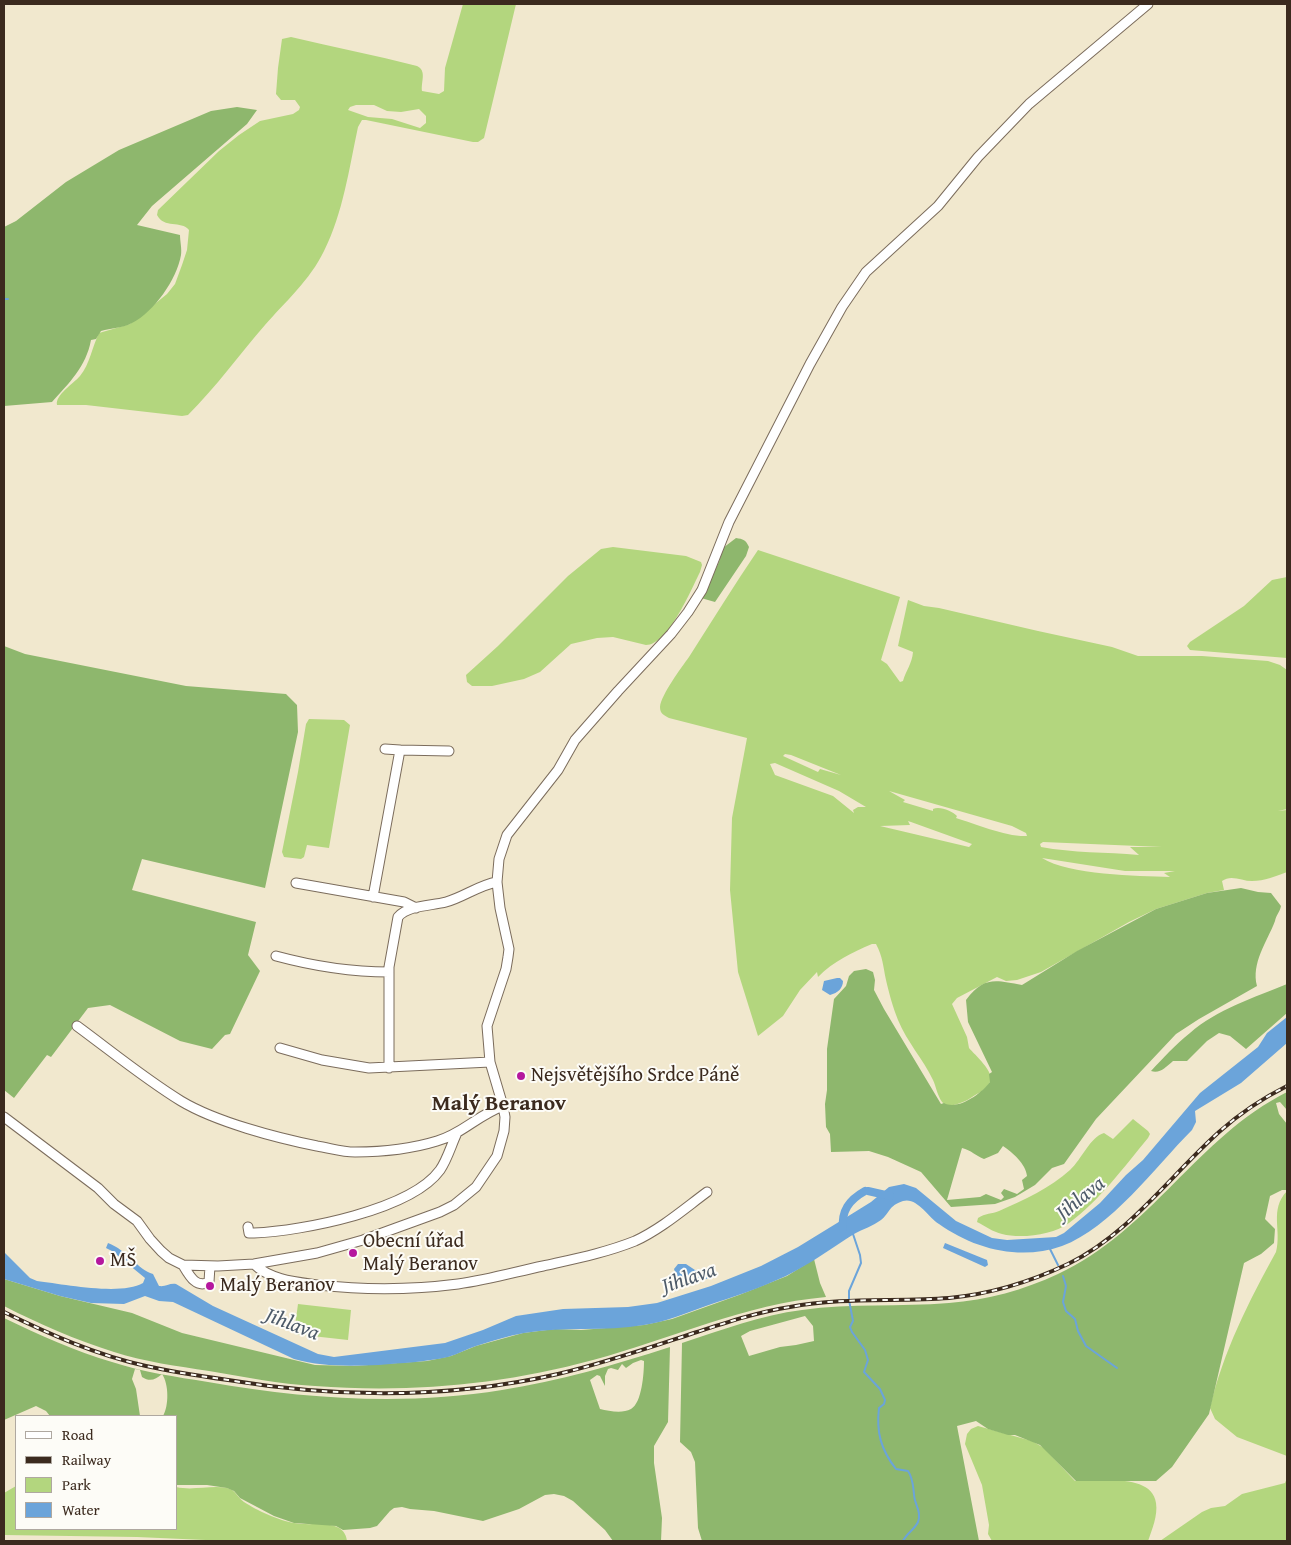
<!DOCTYPE html>
<meta charset="utf-8">
<style>
body{margin:0}
#map{position:relative;width:1291px;height:1545px;overflow:hidden;background:#f1e8ce;font-family:"Gentium Book Plus",serif}
canvas{display:block}
.frame{position:absolute;inset:0;border:5px solid #3b2a1e;pointer-events:none}
.legend{position:absolute;left:15px;top:1415px;width:162px;height:115px;box-sizing:border-box;background:#fdfcf7;border:1px solid #afa8a0;margin:0;padding:6px 9px;list-style:none;font-size:15px;color:#3b2a1e}
.legend li{display:flex;align-items:center;gap:10px;height:25px}
.legend b{width:25px;border:1px solid #afa8a0}
</style>
<div id="map">
<canvas width="1291" height="1545"></canvas>
<div class="frame"></div>
<ul class="legend">
<li><b style="height:6px;background:#fff"></b>Road</li>
<li><b style="height:6px;background:#3b2a1e"></b>Railway</li>
<li><b style="height:14px;background:#b3d67e"></b>Park</li>
<li><b style="height:14px;background:#6ba4da"></b>Water</li>
</ul>
</div>
<script>
const g = document.querySelector('canvas').getContext('2d');
g.lineJoin = 'round';
function paint(path, color) {
  g.fillStyle = color;
  g.fill(path, 'evenodd');
}
function strokePath(path, color, width, dash) {
  g.strokeStyle = color;
  g.lineWidth = width;
  g.lineCap = dash ? 'butt' : 'round';
  g.setLineDash(dash || []);
  g.stroke(path);
}
function drawText(font, color, halo, rows, align = 'center') {
  g.font = font + ' "Gentium Book Plus",serif';
  g.lineWidth = 4;
  g.setLineDash([]);
  g.textBaseline = 'middle';
  g.strokeStyle = halo;
  g.fillStyle = color;
  for (const [text, x, y, turn = 0] of rows) {
    g.save();
    g.translate(x, y);
    g.rotate((+turn || 0) * Math.PI / 180);
    g.textAlign = isNaN(turn) ? turn : align;
    if (halo) g.strokeText(text, 0, 0);
    g.fillText(text, 0, 0);
    g.restore();
  }
}
paint(new Path2D(`
 M463,4H516L484,138L478,142H473L366,120H362L358,127C349,169 343,213 324,251C310,280 285,302 265,325C239,355 216,387 188,415L182,416L86,405H57C55,395 73,384 80,376C90,364 92,347 99,333L130,324L167,294L175,284L182,265L187,250L189,230C181,220 164,229 157,215L158,210L219,151L239,135L260,121L293,114L299,110L300,107L295,100H281L276,94L278,68L282,39L291,37C333,47 375,55 417,66C427,71 421,81 422,91L439,94L444,91L445,68ZM356,105H374L387,111L401,112L419,109L426,116V123L420,128L392,119L368,117L348,110L350,107Z
 M613,547L686,556L701,562L702,565L700,572C691,590 668,645 646,645L613,637L597,638L571,644L540,672L524,679L492,686H472L467,682L466,675L498,646L568,576L601,549Z
 M758,550L900,597L881,660L887,664L900,682L903,681C906,670 912,664 913,652L898,646L908,600L924,606L939,608L1038,631L1112,647L1138,656H1202L1268,661L1280,665L1287,670V809L1278,811L1287,810V872C1277,876 1264,881 1252,881C1242,881 1231,874 1222,881L1224,890L1207,893L1156,909L1129,922L1041,972L1017,980L1006,981L997,977L957,998L952,1004L967,1037L969,1048C975,1055 995,1072 990,1082C987,1090 976,1094 969,1099C964,1102 950,1108 944,1104C938,1099 936,1086 933,1080C923,1059 907,1042 898,1020C893,1008 889,993 886,980C883,966 883,957 876,944H872C851,953 834,961 818,977L817,972L800,990L783,1016L758,1036L738,972L730,890L732,818L747,738L669,718C664,715 660,714 660,707C661,695 681,668 689,657C712,621 734,585 758,550ZM785,754L791,755L841,775L820,769L818,772L783,756ZM775,763L839,791L866,807H858L853,810L854,813L833,796L775,775L770,764ZM889,791L1012,826L1026,833L1027,836C1006,837 976,824 956,818L957,816C952,811 940,806 933,809V811L903,802L905,800ZM908,821L911,822L972,844L969,847L880,826L910,825ZM1043,842L1162,847H1130L1139,855C1106,852 1073,853 1041,847L1040,844ZM1042,858L1125,871H1175L1164,873L1170,877C1137,876 1069,875 1042,858Z
 M1287,577V658L1190,650L1187,646L1190,642L1244,606L1272,580Z
 M309,719L344,720L350,725L329,848L307,845L304,857L301,859L284,857L282,852L298,772L306,724Z
 M1133,1119L1148,1131L1150,1134L1148,1138C1124,1167 1099,1201 1069,1223C1053,1235 1021,1239 1002,1234C993,1232 985,1226 977,1222L978,1218C985,1213 992,1214 999,1211C1024,1200 1050,1188 1070,1170C1082,1159 1090,1137 1104,1133L1113,1139Z
 M1287,1191V1456L1237,1437L1215,1419L1210,1408C1223,1352 1249,1301 1276,1252C1282,1230 1269,1210 1287,1191Z
 M298,1304L351,1310L348,1340L294,1334Z
 M978,1426L1032,1441L1044,1448L1075,1481C1096,1482 1152,1472 1156,1503C1158,1515 1152,1530 1148,1541H992L988,1534L989,1525L982,1485L965,1444L967,1434L971,1429Z
 M1287,1478V1541H1160L1202,1512L1211,1508L1225,1506L1242,1494L1285,1483Z
 M16,1486V1529H176V1487C193,1491 210,1485 227,1488C236,1490 237,1497 244,1502C256,1510 280,1521 294,1523C312,1527 344,1517 347,1541H228L137,1537L4,1535V1493Z`), '#b3d67e');
paint(new Path2D(`
 M237,107L257,110L247,124L152,206L137,225L180,235C180,241 182,249 181,255C177,279 154,312 132,323C123,328 111,328 101,331L96,339L91,340C86,367 69,383 52,402L4,406V227L16,221L66,182L119,150L211,111Z
 M736,538C743,539 746,540 749,547L746,556L715,602L701,598L719,562L723,548Z
 M4,646L25,654L186,686L286,694L297,705L298,732L265,888L142,859L132,890L256,922L248,955L260,971L230,1034L225,1035L212,1049L180,1041L110,1005L88,1008L51,1057L47,1055L14,1098L4,1090Z
 M1241,888L1258,892L1271,893L1281,906C1280,912 1276,915 1275,921C1267,942 1251,963 1257,986L1199,1019L1176,1034L1096,1119L1064,1164L1052,1168L1035,1185L1015,1197L995,1204L951,1207L921,1172L888,1157L869,1151L831,1152L830,1134L826,1127L825,1104L827,1090V1049L834,999L846,986L849,976L854,971L866,969L873,972L875,980L874,990L884,1009L941,1104L944,1103C958,1111 982,1093 990,1082L989,1074L992,1072L968,1022L966,1000C984,976 995,980 1022,985L1077,951L1156,909L1207,893ZM1003,1146C1012,1152 1026,1164 1027,1176L1022,1180L1024,1189L1017,1194L1004,1189L1001,1193L1004,1197L1001,1200L986,1194L980,1197L947,1200L962,1148C971,1150 976,1156 984,1159L998,1153Z
 M1287,984V1013L1246,1049L1230,1036L1219,1033L1207,1041L1187,1061H1173C1166,1067 1160,1074 1151,1071C1163,1058 1176,1044 1190,1033C1216,1010 1255,997 1287,984Z
 M1287,1092V1110L1280,1102L1276,1103L1279,1114L1287,1124V1190H1282L1270,1196L1265,1219L1275,1229L1274,1243L1261,1254L1244,1263L1209,1414L1172,1467L1156,1481H1076L1040,1445L1015,1435H1008L988,1429L976,1421L957,1426L979,1541H702L698,1528L695,1462L691,1452L680,1442L682,1343C722,1330 761,1315 802,1310C851,1303 900,1307 949,1303C987,1300 1024,1290 1058,1274C1152,1230 1196,1138 1287,1092ZM805,1316L813,1326L814,1341L796,1345L780,1347L749,1356L741,1336L750,1331Z
 M814,1259L820,1283L826,1297C745,1304 671,1339 593,1360C502,1385 408,1393 315,1386C279,1384 244,1377 209,1371C177,1366 145,1362 114,1352C76,1340 39,1324 4,1306V1279L60,1296L132,1313L182,1333L315,1365L354,1366L427,1361L451,1356L476,1346L523,1333L555,1329L581,1330L644,1325L672,1319L739,1295L787,1276Z
 M4,1318C39,1335 75,1351 112,1362C143,1372 176,1377 208,1382C305,1399 404,1406 502,1390C559,1381 614,1365 670,1347L668,1422L654,1446V1463L662,1518L661,1541H613L605,1530L573,1501L564,1496L554,1494L545,1495L519,1509L483,1521L434,1511L410,1509L402,1507L394,1508L390,1511L377,1526L370,1528L343,1530L336,1526L294,1523L274,1516L240,1498L234,1491L227,1488L207,1485H177L176,1416H163C169,1406 169,1384 162,1374C155,1380 150,1382 142,1377L140,1370L135,1369L132,1379L136,1389L140,1416H50L46,1411L36,1406L4,1420ZM641,1360L644,1361C644,1373 642,1403 631,1409C622,1414 609,1411 600,1409L590,1380L597,1375L600,1376L605,1386V1376L608,1369L611,1368L618,1370L622,1364L626,1368L633,1363Z`), '#8eb76d');
paint(new Path2D(`
 M837,978H840L843,981C843,988 838,993 830,995L822,990L824,981Z
 M1287,1017V1043L1241,1083L1195,1111L1196,1122L1192,1130C1155,1167 1111,1228 1062,1246C1020,1261 974,1249 939,1224C928,1217 917,1197 903,1201C888,1206 890,1213 881,1220C873,1226 863,1229 854,1234C832,1248 810,1264 786,1276C760,1288 733,1297 706,1306C686,1313 666,1322 644,1325C605,1332 564,1326 524,1333C508,1336 492,1341 476,1346C467,1349 458,1354 448,1357C425,1362 402,1363 379,1365C350,1366 322,1367 294,1359L173,1302L159,1301L145,1296L124,1304L91,1303L60,1296L4,1279V1252L30,1278L37,1281C63,1284 121,1296 143,1283L145,1278L112,1251L106,1248L108,1243C127,1250 138,1270 153,1274L159,1286C166,1287 169,1283 176,1284L213,1306L318,1354L334,1357L445,1343L483,1330L516,1316L563,1309L628,1307L657,1303L711,1286L761,1266L798,1247L842,1220L871,1202L889,1187L904,1184L916,1188L956,1221L992,1238L1007,1240L1056,1237L1064,1233L1100,1203L1126,1175L1143,1160L1200,1093L1258,1047L1267,1033Z
 M945,1243L987,1260L988,1265L985,1267L943,1248Z
 M678,1264H686L695,1270H710L712,1277L688,1285L681,1284L678,1280L674,1269Z`), '#6ba4da');
strokePath(new Path2D(`
 M4,299H8
 M853,1234L860,1255L861,1263L849,1291V1300L853,1321L850,1327L852,1332L865,1350L868,1360L864,1372L880,1389L885,1400L884,1404L879,1408C876,1432 881,1450 896,1469L908,1471C913,1478 913,1486 914,1494C914,1504 922,1511 918,1522C915,1529 906,1534 903,1541
 M1051,1247L1050,1249L1058,1265
 M1063,1276L1066,1286L1063,1302L1066,1311L1075,1319L1078,1331L1086,1346L1117,1368`), '#6ba4da', 2);
strokePath(new Path2D(`
 M868,1191L890,1196
 M843,1229C841,1211 849,1200 865,1191`), '#6ba4da', 8);
const minor = new Path2D(`
 M385,749L400,750
 M296,883L404,902L416,908
 M373,897L400,750L449,751
 M276,956C313,966 351,972 389,972
 M77,1026C111,1051 145,1079 181,1101C216,1122 277,1138 317,1146C330,1148 342,1152 355,1152C382,1152 411,1149 437,1141C462,1134 478,1115 503,1106
 M280,1048L322,1060L369,1068L490,1062
 M389,1068V967L398,917C408,905 431,906 446,902C464,897 479,885 497,882
 M4,1117L98,1188L114,1204L137,1221L150,1239L161,1251L169,1258L183,1265L218,1266L254,1264L317,1253L363,1240L440,1212L454,1205L476,1187L497,1156L504,1131L505,1117L503,1106L490,1062L487,1026L506,969L508,957L509,949L500,908L497,882L499,859L507,835L558,770L575,740L618,691L671,634L688,612L702,590L729,522L810,364L842,307L866,272L938,206L978,157L1029,104L1148,4
 M248,1227L249,1233H254C302,1231 411,1210 440,1170C447,1160 451,1146 456,1135
 M254,1264C270,1280 296,1282 318,1285C364,1290 411,1290 458,1284C487,1280 515,1272 543,1266C574,1259 605,1253 635,1241C661,1229 684,1209 707,1192
 M183,1265C189,1275 196,1289 209,1282L210,1266`);
strokePath(minor, '#7b6c5c', 11);
strokePath(minor, '#fff', 9);
const rail = new Path2D(`
 M4,1312C49,1334 96,1355 146,1366C173,1372 200,1376 228,1380C337,1398 449,1399 558,1374C605,1363 651,1347 697,1332C728,1322 758,1312 790,1307C842,1297 896,1302 949,1298C991,1294 1030,1282 1068,1264C1129,1234 1169,1177 1219,1132C1239,1114 1263,1098 1287,1086`);
strokePath(rail, '#3b2a1e', 4);
strokePath(rail, '#fdfcf7', 2, [5.5]);
for (const [x, y, r, color] of [
 [521,1076,5,"#b5179e"],
 [353,1253,5,"#b5179e"],
 [100,1261,5,"#b5179e"],
 [210,1286,5,"#b5179e"]
]) {
  const dot = new Path2D();
  dot.arc(x, y, r, 0, 2 * Math.PI);
  g.fillStyle = color;
  g.fill(dot);
  strokePath(dot, '#fdfcf7', 2);
}
drawText('20px', '#3b2a1e', '#fdfcf7', [
 ["Nejsvětějšího Srdce Páně",531,1076],
 ["Obecní úřad",363,1242],
 ["Malý Beranov",363,1265],
 ["MŠ",110,1261],
 ["Malý Beranov",220,1286]
], 'left');
drawText('italic 21px', '#4e5b69', '#fdfcf7', [
 ["Jihlava",1081,1199,-39],
 ["Jihlava",689,1279,-19],
 ["Jihlava",292,1325,21]
]);
drawText('bold 22px', '#3b2a1e', '#fdfcf7', [
 ["Malý Beranov",499,1104]
]);
</script>
